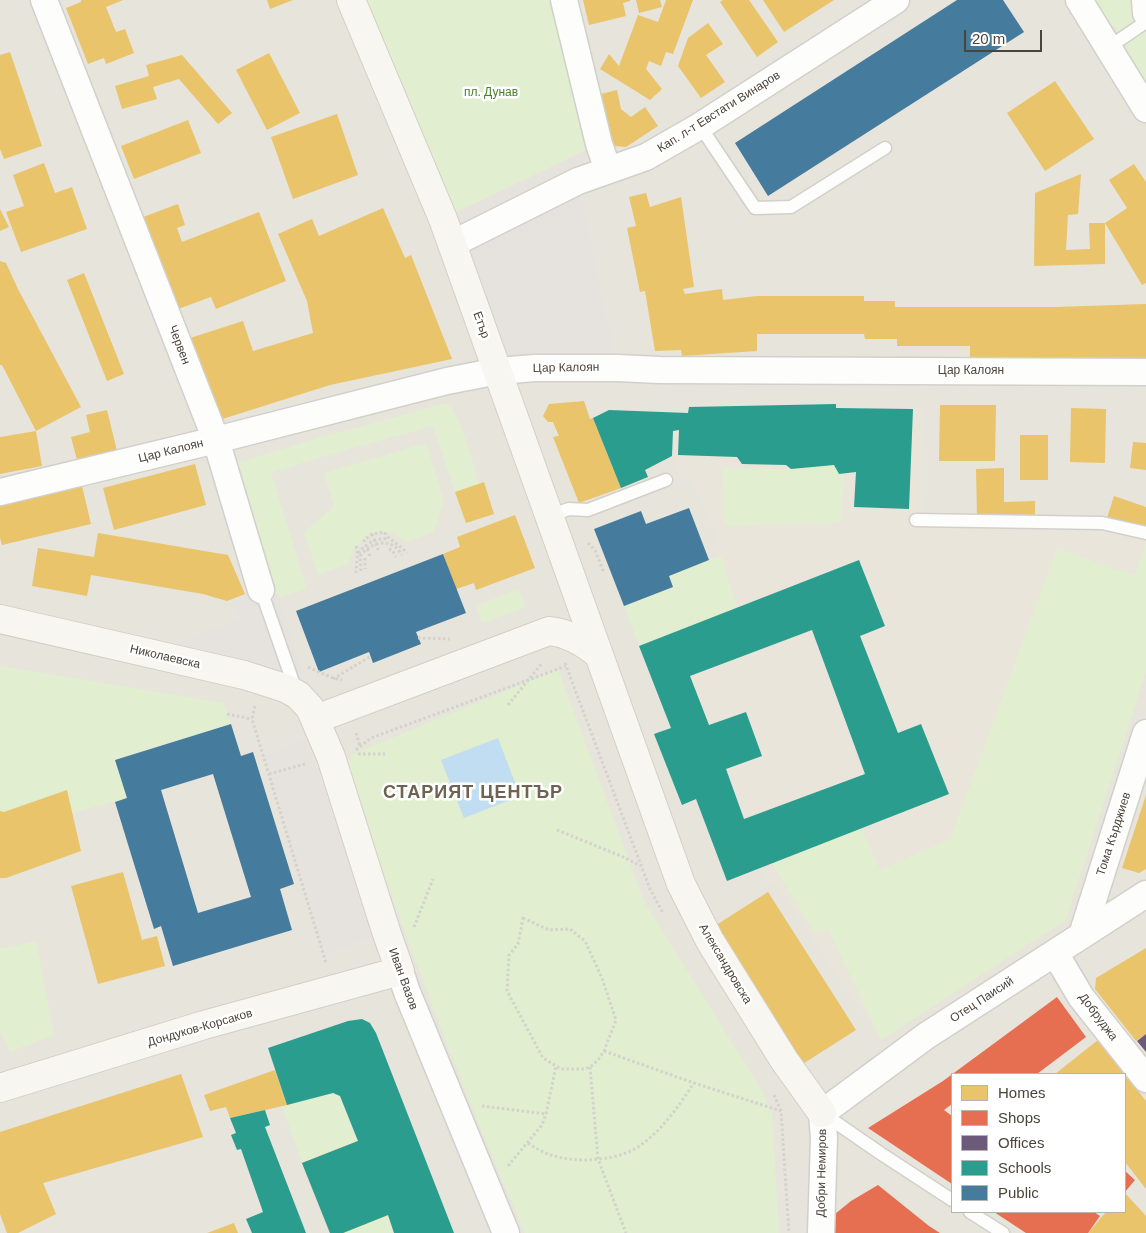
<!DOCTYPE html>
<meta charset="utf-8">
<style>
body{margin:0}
#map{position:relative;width:1146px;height:1233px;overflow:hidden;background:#f4f2ee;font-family:Arial,sans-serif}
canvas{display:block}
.legend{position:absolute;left:951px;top:1073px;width:175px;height:140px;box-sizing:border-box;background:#fff;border:1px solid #b7b4b0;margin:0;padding:6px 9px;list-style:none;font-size:15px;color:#4b4439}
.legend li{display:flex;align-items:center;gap:10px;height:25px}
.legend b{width:25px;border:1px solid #b7b4b0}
.scale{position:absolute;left:964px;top:30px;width:78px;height:22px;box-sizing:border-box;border:2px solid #4b4439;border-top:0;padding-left:6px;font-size:15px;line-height:18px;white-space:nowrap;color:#4b4439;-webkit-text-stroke:4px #fff;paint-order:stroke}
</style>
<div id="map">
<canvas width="1146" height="1233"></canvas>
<ul class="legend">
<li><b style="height:14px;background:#e9c46a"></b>Homes</li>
<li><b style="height:14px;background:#e76f51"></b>Shops</li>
<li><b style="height:14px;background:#6d597a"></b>Offices</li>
<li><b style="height:14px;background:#2a9d8f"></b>Schools</li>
<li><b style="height:14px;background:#457b9d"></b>Public</li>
</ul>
<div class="scale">20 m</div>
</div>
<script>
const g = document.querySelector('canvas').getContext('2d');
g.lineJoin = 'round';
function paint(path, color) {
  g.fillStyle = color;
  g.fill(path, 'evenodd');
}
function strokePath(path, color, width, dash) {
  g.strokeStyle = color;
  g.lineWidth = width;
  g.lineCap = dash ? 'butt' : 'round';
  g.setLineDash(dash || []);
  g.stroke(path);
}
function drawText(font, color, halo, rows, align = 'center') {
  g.font = font + ' Arial,sans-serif';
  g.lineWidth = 5;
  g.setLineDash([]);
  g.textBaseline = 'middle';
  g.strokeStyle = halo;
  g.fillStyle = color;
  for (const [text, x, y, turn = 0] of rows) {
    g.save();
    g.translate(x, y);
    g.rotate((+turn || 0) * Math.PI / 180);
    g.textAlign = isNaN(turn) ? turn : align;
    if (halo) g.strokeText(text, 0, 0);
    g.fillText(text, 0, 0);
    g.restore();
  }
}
paint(new Path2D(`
 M0,0H1146V1233H0ZM952,1074H1125V1212H952Z`), '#e7e4dc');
paint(new Path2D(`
 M836,404L837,408L923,410L921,459L922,520L1102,523L1146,538V672L1066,920L881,1040L775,883L767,886L759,869L727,881L696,800L682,805L654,734L671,728L639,646L736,608L712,527L691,480H681L672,456L673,431L690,429L689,407Z`), '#eae5da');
paint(new Path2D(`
 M351,0H564L599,144L443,219Z
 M1086,0H1146V93L1126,52L1128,49L1114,26H1110Z
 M447,403C460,411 474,467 479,484L455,492L433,426L321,457L271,473L307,589L277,598L237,463L315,439Z
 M426,443L444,500L434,532L407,542C400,538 393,533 385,532C367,531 351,548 349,564L318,575L304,532L334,506L324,473Z
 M834,465L839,474L844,473L841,523L725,526L722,468L791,469Z
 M1146,541V672L1066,920L881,1040L828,929L815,933L772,864L861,828L880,870L950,839L1057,548L1117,570L1135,575Z
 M721,555L737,608L639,646L624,606L673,587L669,576Z
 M519,589L526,607L482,623L476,606Z
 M0,666L224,703L231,724L116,759L127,798L72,813L66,790L4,812L0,811Z
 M558,669L644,901L761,1089L772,1113L779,1233H525C459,1084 403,930 349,776L347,764L353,754Z
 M36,941L54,1035L10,1052L0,1031V949Z
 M333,1093L340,1096L358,1141L302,1163L282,1107Z
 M388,1215L394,1233H343Z`), '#e1eecf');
paint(new Path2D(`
 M599,144L608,170L578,181L617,368L498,371L443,219Z
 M261,590L278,594L308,689L183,652L185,640L240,620L231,597Z
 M304,741L386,931L324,955L263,755Z`), '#e6e3df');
paint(new Path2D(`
 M498,738L520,796L464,818L441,760Z`), '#c0ddf1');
paint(new Path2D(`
 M81,0H123L106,7L116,32L125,29L134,53L106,64L104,58L88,64L66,8L81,2Z
 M267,0H293L270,9Z
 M583,0H630V1L623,3L626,16L589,25Z
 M636,0H660L662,7L639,13Z
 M666,0H693L673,54L666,52L661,66L649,61L646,69L662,89L650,100L600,69L609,54L619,66L638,15L658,22Z
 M723,0H749L778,42L757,57L720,2Z
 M763,0H834L784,32Z
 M708,23L723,44L706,55L725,82L701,98L678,66L688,38Z
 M10,52L42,146L4,159L0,149V55Z
 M269,53L300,113L267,130L236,70Z
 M182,55L232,113L218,124L179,79L153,87L157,99L122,109L115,86L149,76L146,65Z
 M1055,81L1094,139L1045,171L1007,113Z
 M617,90L621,109L631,117L645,107L658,126L626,147L604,145L593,96Z
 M337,114L358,175L293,199L271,137Z
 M188,120L201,153L134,179L121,146Z
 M44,163L55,193L72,187L87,229L21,252L6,212L24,206L13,175Z
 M1134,164L1146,182V283L1142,285L1105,223L1127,208L1109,180Z
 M1081,174L1078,214L1068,215L1066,250L1090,249L1089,223H1105V264L1034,266L1035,193Z
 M646,193L650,207L681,197L694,287L683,289L685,294L722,289L723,300L757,296H864V301H895V307H1056L1146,304V367L970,369V346H897V339H865L864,334H757V351L682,356L681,350L655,351L645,291L640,292L627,228L636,226L629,197Z
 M178,204L185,225L177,228L182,242L259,212L286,281L216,309L211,297L170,312L135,220Z
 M383,208L405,258L411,255L452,359L330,385L213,422L187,339L243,321L253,351L313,333L307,301L278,234L312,219L319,236Z
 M0,209L9,227L0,231Z
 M0,261L6,263L18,289L81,407L36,431L2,365H0Z
 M84,273L124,374L107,381L67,280Z
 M584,401L590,419L593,418L621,488L579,503L553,437L559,436L553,422H548L543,416L549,404Z
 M940,405H996L995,461H939Z
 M1071,408L1106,409L1105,463L1070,462Z
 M107,410L117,451L77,460L71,437L90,432L86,415Z
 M36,431L42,466L0,474V437Z
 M1020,435H1048V480H1020Z
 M1133,442L1146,443V470L1130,468Z
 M195,464L206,505L114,530L103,488Z
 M1004,468V502L1035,501V516L977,517L976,469Z
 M484,482L494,514L466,523L455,492Z
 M82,486L91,524L2,545L0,538V506Z
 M1114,496L1146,507V531L1107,518Z
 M515,515L535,568L476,590L474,583L456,589L443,554L460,547L457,537Z
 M98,533L228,555L245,594L227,601L203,594L91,575L87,596L32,586L38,548L94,557Z
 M67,790L81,851L6,878H0V811L4,812Z
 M1146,795V869L1139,873L1122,868Z
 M123,872L142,940L157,936L165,966L98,984L71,886Z
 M768,892L856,1030L798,1067L710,929Z
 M1146,948V1034L1136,1041L1095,989L1096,978Z
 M1098,1040L1146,1101V1189L1125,1162V1074H1055Z
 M275,1070L287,1105L230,1118L226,1107L210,1111L204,1095Z
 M181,1074L203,1137L43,1183L56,1214L18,1233H7L0,1214V1132Z
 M358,1141L388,1215L343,1233H330L302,1163Z
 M1125,1193L1146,1216V1233H1088L1106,1212H1125Z
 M234,1223L238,1233H207Z`), '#e9c46a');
paint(new Path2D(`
 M1057,997L1086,1037L1037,1074H952V1104L944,1110L952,1116V1184L868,1128L943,1081Z
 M1125,1171L1135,1180L1125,1192Z
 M878,1185L929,1226L940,1233H835V1214L851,1201Z
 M994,1212H1094L1100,1216L1088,1233H1026Z`), '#e76f51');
paint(new Path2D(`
 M1146,1034V1052L1137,1041Z`), '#6d597a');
paint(new Path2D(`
 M836,404V408L913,409L909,509L854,507L856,472L839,474L834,465L791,469L786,465L742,464L737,457L678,455L679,430L673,431L672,456L645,470L648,477L621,488L593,418L609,410L688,413L689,407Z
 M859,560L885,626L860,636L898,733L921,724L949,794L727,881L696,799L682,805L654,734L671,728L639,646ZM812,630L865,774L744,819L726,769L762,756L746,712L709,725L690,676Z
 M362,1019L370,1023L376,1033L454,1233H394L388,1215L343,1233H330L302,1163L358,1141L340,1096L333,1093L287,1105L268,1048L348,1021Z
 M265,1110L270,1125L265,1127L306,1233H252L246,1219L263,1212L241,1149L237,1150L231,1135L236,1133L230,1118Z`), '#2a9d8f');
paint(new Path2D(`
 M957,0H1003L1024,32L768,196L735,143Z
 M689,508L709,560L669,576L673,587L624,606L594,529L641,511L646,524Z
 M443,554L466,613L416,632L421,644L373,663L369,652L319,672L296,611Z
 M231,724L241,756L253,752L294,884L280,889L292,930L173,966L161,926L154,929L115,802L127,798L115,760ZM213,774L251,897L198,913L161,790Z`), '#457b9d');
const lane = new Path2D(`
 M1109,47L1146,22
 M700,126L755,208L791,207L885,148
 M549,516L569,509L588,510L666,480
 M916,520L1102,523L1146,533
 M261,590L296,691
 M822,1113L880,1153L952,1200
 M970,1212L1003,1233`);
const street = new Path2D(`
 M44,0L216,440L261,590
 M564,0L599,144L608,170
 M1079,0L1146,109
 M1145,0L1146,13
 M452,244L578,181L646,157L700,126L896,0
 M0,492L216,440L447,381L498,371L535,368H617L660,370L1146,372
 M1082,935L1146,733
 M1055,953L1081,997L1146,1079
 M400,971L407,992L506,1233
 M821,1233L824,1138L822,1113L926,1036L1146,894`);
const secondary = new Path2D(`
 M351,0L443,219L681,884L710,941L784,1060L822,1113
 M0,619L244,675L285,688L298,695L310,708L331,757L386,931L400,971L204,1025L0,1088
 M316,719L549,631C569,633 584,642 599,655`);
strokePath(lane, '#d2d0cb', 15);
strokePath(street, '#d2d0cb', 29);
strokePath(secondary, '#d3cfc5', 30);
strokePath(new Path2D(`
 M372,534L379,552
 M588,543L595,550L604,573
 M356,546C359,554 356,564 356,573
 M389,549L392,550L396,557
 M358,553C366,544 377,537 388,539
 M370,556L364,540L372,534L384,532C390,541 400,545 407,553
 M365,558V569
 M361,571L360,556C372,541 392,537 402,555
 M418,638L450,639
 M565,663L650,889L663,913
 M308,667L333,678L342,680
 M333,679L371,656
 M508,705L542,663
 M255,706L252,719L326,963
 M227,714L252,719
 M356,733L360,746
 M356,750L371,738L566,666
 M358,754H385
 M269,774L305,764
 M557,830L621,856L641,866
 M523,918L549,930L570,929L585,941L602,978L616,1020L604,1051L598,1060L590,1067L585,1069H561L543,1058L507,991L509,955L518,944Z
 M414,927L433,879
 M604,1051L694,1083L781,1111
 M590,1067L598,1159L626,1233
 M774,1095L781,1111L789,1233
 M482,1106L546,1114
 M528,1143C546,1156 564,1160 586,1160C600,1159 615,1158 628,1152C655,1141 678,1107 694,1083
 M508,1166L542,1125L546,1114L556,1066`), '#d3d2cc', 3, [2.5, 2.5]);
strokePath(lane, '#fdfdfc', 12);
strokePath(street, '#fdfdfc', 26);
strokePath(secondary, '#f7f6f1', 28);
drawText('12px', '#4a7f2a', '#fff', [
 ["пл. Дунав",491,93]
]);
drawText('12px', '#4b4439', '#fff', [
 ["Кап. л-т Евстати Винаров",719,112,-32],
 ["Етър",481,325,70],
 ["Червен",179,345,69],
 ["Цар Калоян",566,368,-1],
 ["Цар Калоян",971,371],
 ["Цар Калоян",171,451,-14],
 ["Николаевска",165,657,13],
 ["Тома Кърджиев",1114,834,-72],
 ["Александровска",725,964,59],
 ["Иван Вазов",403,979,70],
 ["Отец Паисий",982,1000,-33],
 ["Добруджа",1098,1017,53],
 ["Дондуков-Корсаков",200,1028,-16],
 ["Добри Немиров",822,1173,-89]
]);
g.letterSpacing = '1px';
drawText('bold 18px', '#6e6250', '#fff', [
 ["СТАРИЯТ ЦЕНТЪР",473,793]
]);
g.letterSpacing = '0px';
</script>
